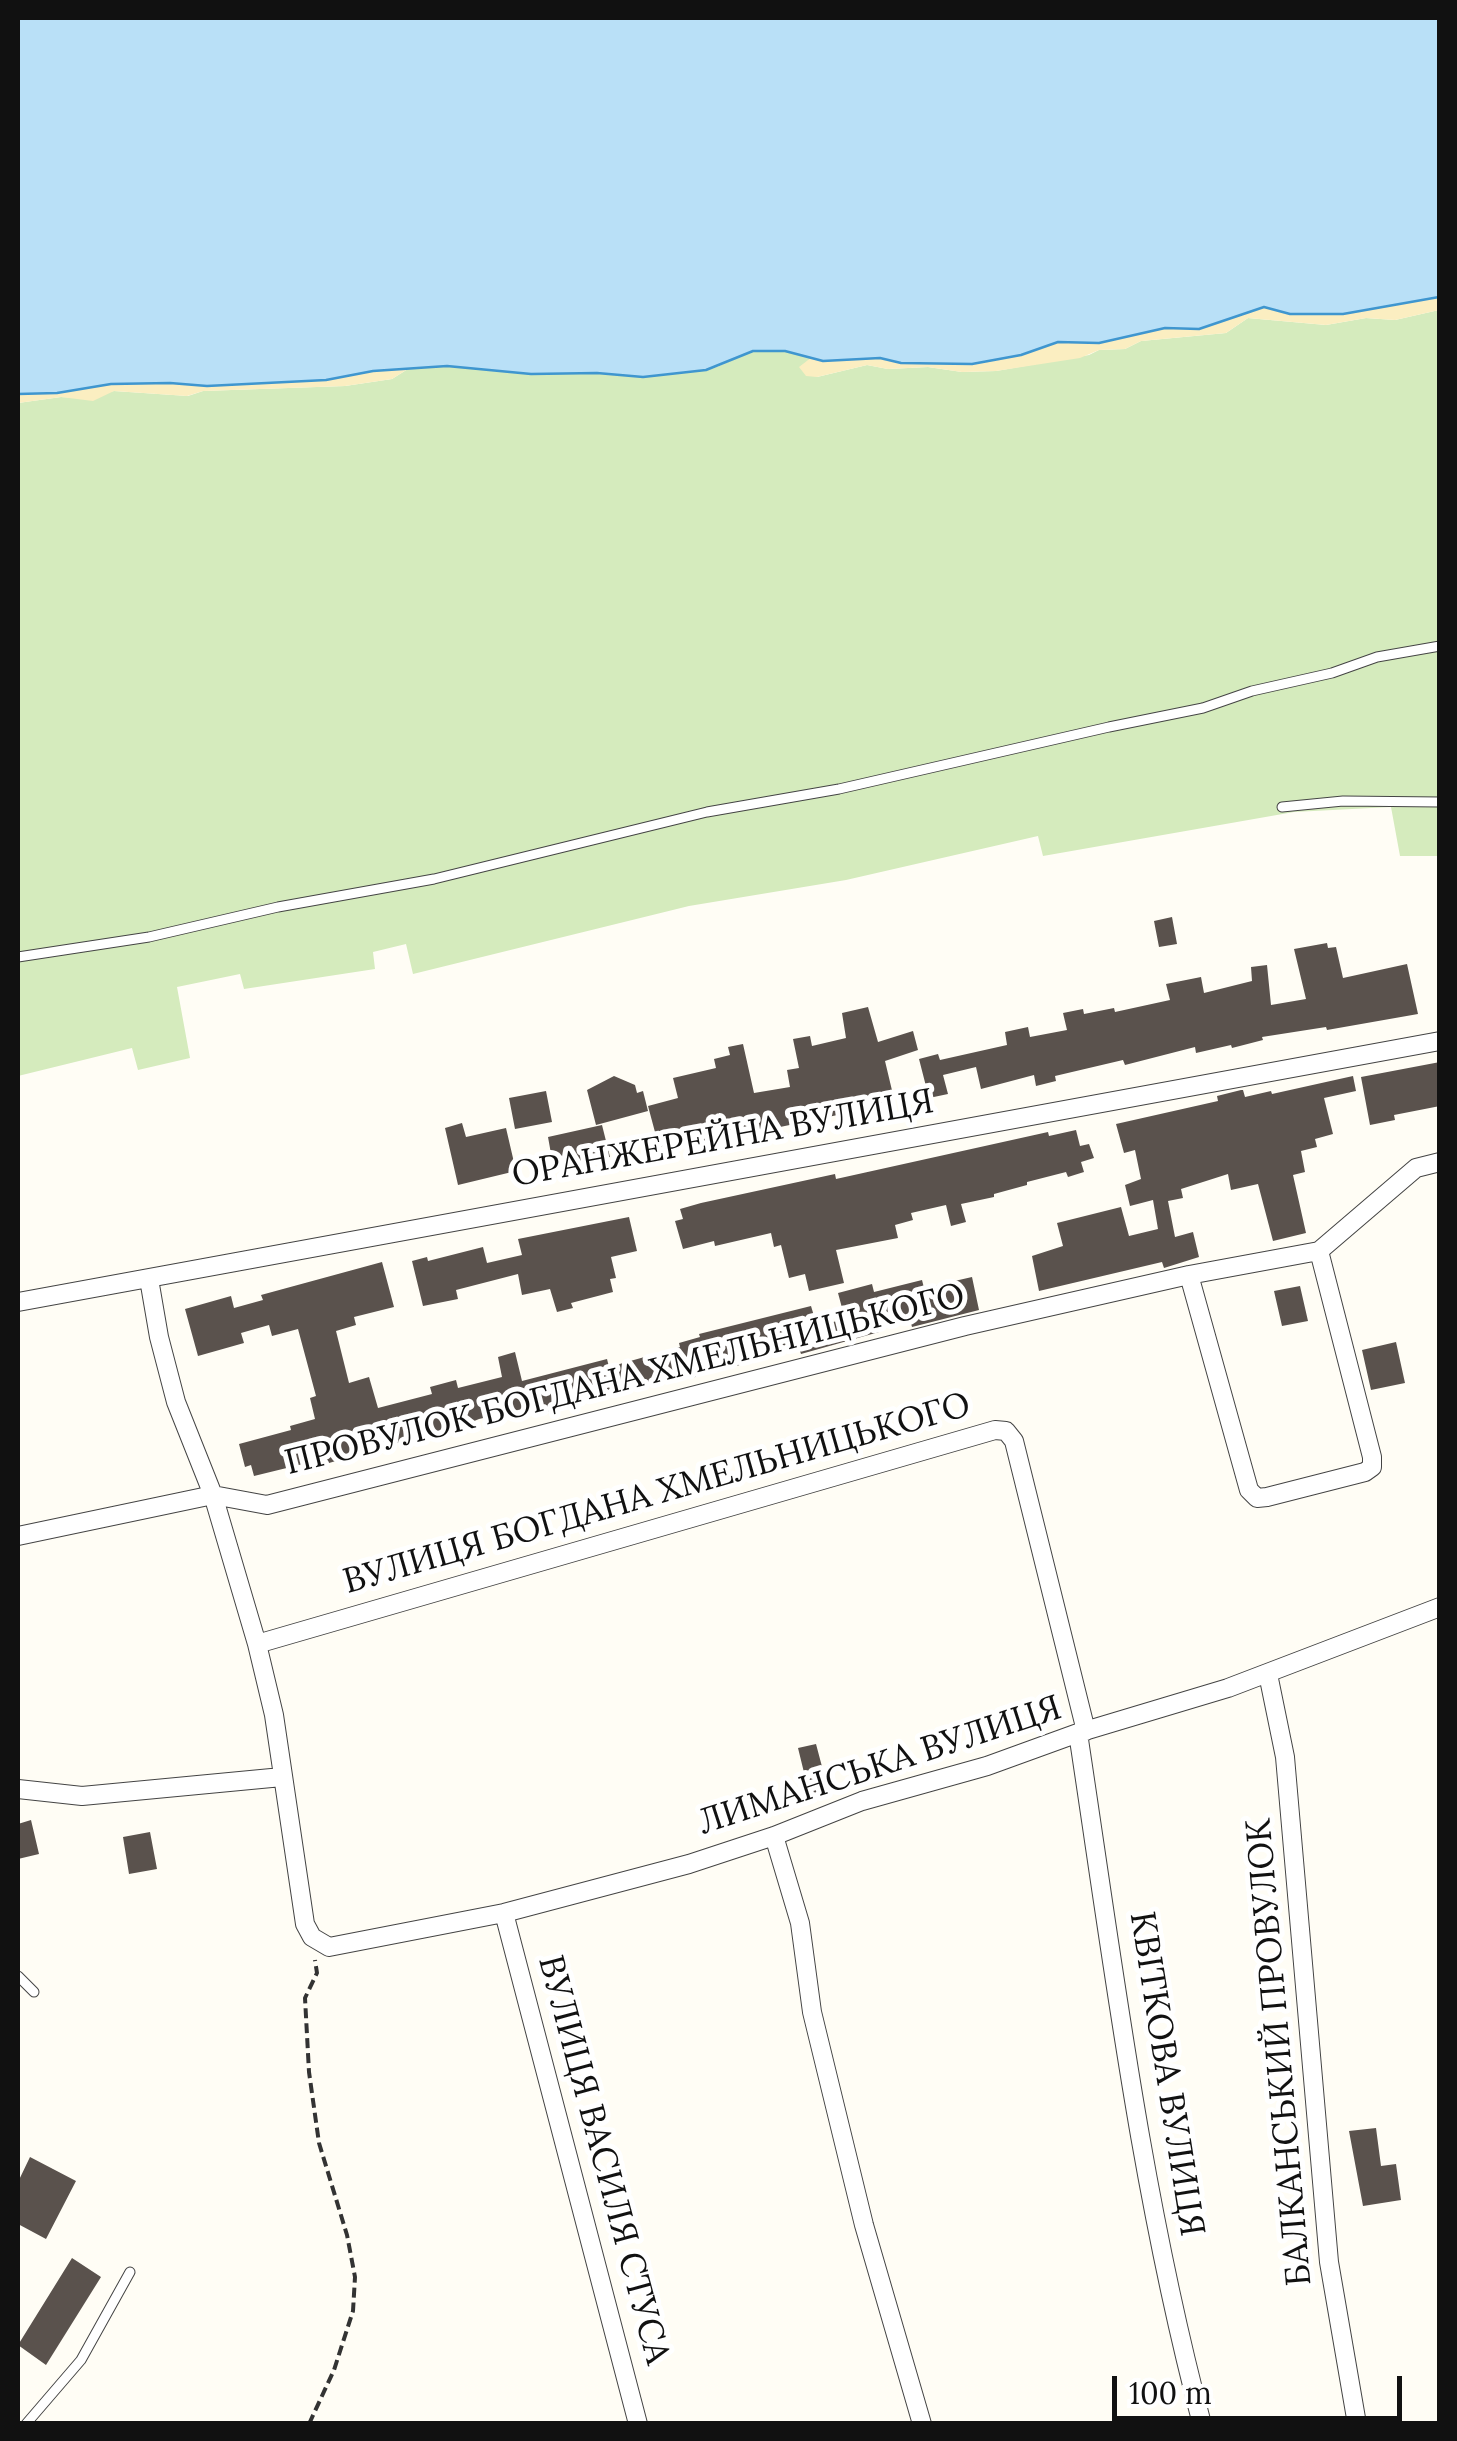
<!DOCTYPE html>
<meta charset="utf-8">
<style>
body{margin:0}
#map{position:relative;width:1457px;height:2441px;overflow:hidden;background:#fffdf5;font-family:Lora,serif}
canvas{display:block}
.frame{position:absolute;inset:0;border:20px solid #111;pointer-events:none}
.scale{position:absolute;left:1112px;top:2376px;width:290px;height:45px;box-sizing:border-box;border:5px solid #111;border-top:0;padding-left:12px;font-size:30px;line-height:35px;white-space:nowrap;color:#111;-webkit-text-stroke:8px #fff;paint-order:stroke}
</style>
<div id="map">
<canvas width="1457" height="2441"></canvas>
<div class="frame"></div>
<div class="scale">100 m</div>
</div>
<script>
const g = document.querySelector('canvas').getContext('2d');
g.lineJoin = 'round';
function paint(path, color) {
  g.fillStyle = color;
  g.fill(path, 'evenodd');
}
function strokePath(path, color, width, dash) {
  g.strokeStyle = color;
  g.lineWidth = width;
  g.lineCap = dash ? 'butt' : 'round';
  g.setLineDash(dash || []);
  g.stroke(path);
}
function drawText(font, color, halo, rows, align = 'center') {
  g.font = font + ' Lora,serif';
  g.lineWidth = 10;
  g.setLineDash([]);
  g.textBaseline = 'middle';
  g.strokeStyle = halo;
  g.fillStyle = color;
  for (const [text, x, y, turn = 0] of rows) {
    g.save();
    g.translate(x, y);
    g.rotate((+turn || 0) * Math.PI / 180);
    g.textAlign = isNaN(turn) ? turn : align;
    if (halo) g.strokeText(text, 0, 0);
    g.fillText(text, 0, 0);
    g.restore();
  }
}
paint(new Path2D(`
 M1439,310V856H1400L1391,807L1294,812L1043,856L1038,836L846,880L689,906L413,974L406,944L373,952L375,969L244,989L240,974L177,987L190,1058L138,1070L132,1048L18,1076V403L61,397L81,398L114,391L188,396L203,391L345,386L392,379L411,367H475L531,374L597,373L643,377L717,367L753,351H785L812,357L807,362L817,377L867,365L888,369L928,367L962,372L996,371L1089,355L1099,350L1125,349L1141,341L1226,333L1248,318L1326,325L1366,318L1395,320Z`), '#d5ebbd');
paint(new Path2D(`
 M1439,297V310L1395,320L1366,318L1326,325L1248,318L1226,333L1141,341L1125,349L1099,350L1080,358L996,371L962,372L928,367L888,369L867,365L817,377L806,376L799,367L812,357L824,361L881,358L901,363L972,364L1021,355L1058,342L1099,343L1165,328L1199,329L1264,307L1290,314L1331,313Z
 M411,367L392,379L345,386L203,391L187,396L114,391L93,401L61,397L18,403V394L57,393L111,384L170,383L207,386L326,380L373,371Z`), '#fbeec1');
const water = new Path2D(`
 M18,18H1439V297L1343,314H1290L1264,307L1199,329L1165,328L1099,343L1058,342L1021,355L972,364L901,363L880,358L823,361L785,351H753L706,370L643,377L597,373L531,374L447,366L373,371L326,380L207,386L170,383L111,384L57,393L18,394Z`);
paint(water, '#b9e0f7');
strokePath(water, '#3f96cf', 2.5);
paint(new Path2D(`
 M1172,917L1177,944L1159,947L1154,921Z
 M1327,943L1328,948L1336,947L1343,978L1407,964L1418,1014L1327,1030L1326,1027L1262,1037L1263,1040L1232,1048L1231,1045L1196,1053L1195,1047L1125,1065L1123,1060L1055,1076L1056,1081L1036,1086L1034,1075L981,1089L976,1067L943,1075L948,1094L929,1098L919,1059L938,1054L940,1060L1007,1045L1005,1032L1028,1027L1030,1037L1067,1030L1063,1013L1083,1009L1084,1014L1114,1008L1115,1012L1170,1000L1166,984L1201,977L1204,993L1252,981L1251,967L1267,965L1271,1005L1306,999L1294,949Z
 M868,1007L878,1042L913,1031L918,1050L885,1061L895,1103L737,1136L736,1133L696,1143L694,1138L659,1147L648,1106L678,1098L673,1078L716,1068L714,1059L730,1055L728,1047L743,1044L754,1093L790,1087L787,1070L799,1068L793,1039L810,1036L812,1046L846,1038L842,1013Z
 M1440,1062V1106L1394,1115L1395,1120L1370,1125L1361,1077Z
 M614,1076L635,1085L637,1093L643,1091L648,1111L596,1125L587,1090Z
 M1353,1076L1356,1091L1324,1098L1333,1134L1315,1139L1317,1147L1301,1151L1305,1172L1293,1175L1306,1233L1273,1241L1258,1184L1231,1190L1228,1174L1181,1189L1183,1198L1168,1201L1175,1237L1193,1232L1199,1257L1164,1268L1162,1262L1039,1291L1032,1256L1063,1246L1057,1223L1121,1207L1129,1236L1158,1229L1153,1200L1130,1206L1125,1185L1141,1179L1135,1150L1124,1153L1116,1124L1218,1101L1217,1096L1241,1090H1243L1245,1097L1271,1091L1272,1094Z
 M546,1091L552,1122L515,1129L509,1098Z
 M462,1123L466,1137L506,1128L516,1171L458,1185L445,1128Z
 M602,1125L610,1157L553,1165L548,1137Z
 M1076,1130L1080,1146L1089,1144L1094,1158L1081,1162L1084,1172L1068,1177L1066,1172L1027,1182V1185L994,1194V1197L961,1204L966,1222L951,1226L946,1205L911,1213L913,1220L895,1225L898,1238L836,1250L844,1283L809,1291L805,1274L789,1278L781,1245L774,1247L771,1233L715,1246L714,1241L683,1249L675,1221L683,1219L680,1209L701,1203L835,1174L836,1179L1048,1132L1049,1136Z
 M629,1217L637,1251L611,1257L616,1278L610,1279L613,1292L571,1303L573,1308L557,1312L550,1289L522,1295L518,1274L456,1290L458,1299L423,1306L412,1261L427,1257L428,1261L483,1247L487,1263L522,1255L518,1239Z
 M382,1262L394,1307L354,1317L356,1325L336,1331L349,1383L369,1377L378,1408L432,1394L430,1387L456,1380L458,1388L502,1377L498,1357L515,1352L522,1381L607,1359L609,1367L680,1347L679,1343L700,1337L699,1334L811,1306L817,1326L845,1319L838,1293L872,1284L874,1292L922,1280L924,1288L972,1277L979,1310L912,1327L909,1316L877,1325L879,1332L801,1354L797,1342L760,1352L762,1359L688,1379L687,1375L539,1414L537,1406L531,1407L479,1419L467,1424L468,1428L443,1435L442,1430L305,1470L303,1464L254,1476L251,1465L245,1467L239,1444L291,1430L290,1426L315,1419L310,1398L316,1396L298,1329L272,1336L269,1325L241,1333L244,1343L198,1356L185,1309L231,1296L234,1308L263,1300L261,1295Z
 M1300,1286L1308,1321L1282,1326L1274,1291Z
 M1396,1342L1405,1383L1371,1390L1362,1350Z
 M816,1744L829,1793L810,1797L798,1748Z
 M31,1820L39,1854L18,1859V1824Z
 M150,1832L157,1869L129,1874L123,1837Z
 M1376,2128L1381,2166L1396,2164L1401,2200L1363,2206L1349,2131Z
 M30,2157L76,2181L46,2239L18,2224V2182Z
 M72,2258L101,2277L46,2365L18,2345Z`), '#5a524d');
const service = new Path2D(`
 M1282,807L1343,801L1440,802
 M18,957L149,937L278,907L434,879L707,812L839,789L1109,727L1203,708L1252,691L1332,673L1377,657L1440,646
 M18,1976L34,1992
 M26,2424L81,2360L130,2272`);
const minor = new Path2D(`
 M1189,1275L1249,1490L1257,1498L1267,1497L1365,1472L1372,1467V1457L1319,1251
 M149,1279L159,1337L176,1402L213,1495L257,1644L274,1715L305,1924L312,1937L329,1947L504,1913L689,1864L774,1836L862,1801L987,1766L1078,1733L1228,1688L1440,1607
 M18,1302L1440,1041
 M18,1536L213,1495L267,1505L965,1326L1189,1275L1319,1251L1416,1168L1440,1162
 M257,1644L995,1430L1006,1431L1014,1441L1086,1731
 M1268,1674L1285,1757L1329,2262L1357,2424
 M1078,1733C1113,1964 1142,2198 1202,2424
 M18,1789L82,1796L282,1777
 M774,1836L800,1923L812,2012L864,2225L922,2424
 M504,1913L638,2424`);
strokePath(service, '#444', 11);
strokePath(minor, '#444', 20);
strokePath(new Path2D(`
 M309,2424L334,2370L353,2311L355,2277L347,2235L319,2143L309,2072L305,1998L317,1973L315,1960`), '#333', 4, [10, 5]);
strokePath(service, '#fff', 9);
strokePath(minor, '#fff', 18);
drawText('35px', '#111', '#fff', [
 ["ОРАНЖЕРЕЙНА ВУЛИЦЯ",723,1139,-10],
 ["ПРОВУЛОК БОГДАНА ХМЕЛЬНИЦЬКОГО",625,1380,-14],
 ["ВУЛИЦЯ БОГДАНА ХМЕЛЬНИЦЬКОГО",657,1494,-16],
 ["ЛИМАНСЬКА ВУЛИЦЯ",880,1766,-18],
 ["БАЛКАНСЬКИЙ ПРОВУЛОК",1280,2052,-95],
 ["КВІТКОВА ВУЛИЦЯ",1166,2074,81],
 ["ВУЛИЦЯ ВАСИЛЯ СТУСА",603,2160,75]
]);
</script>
